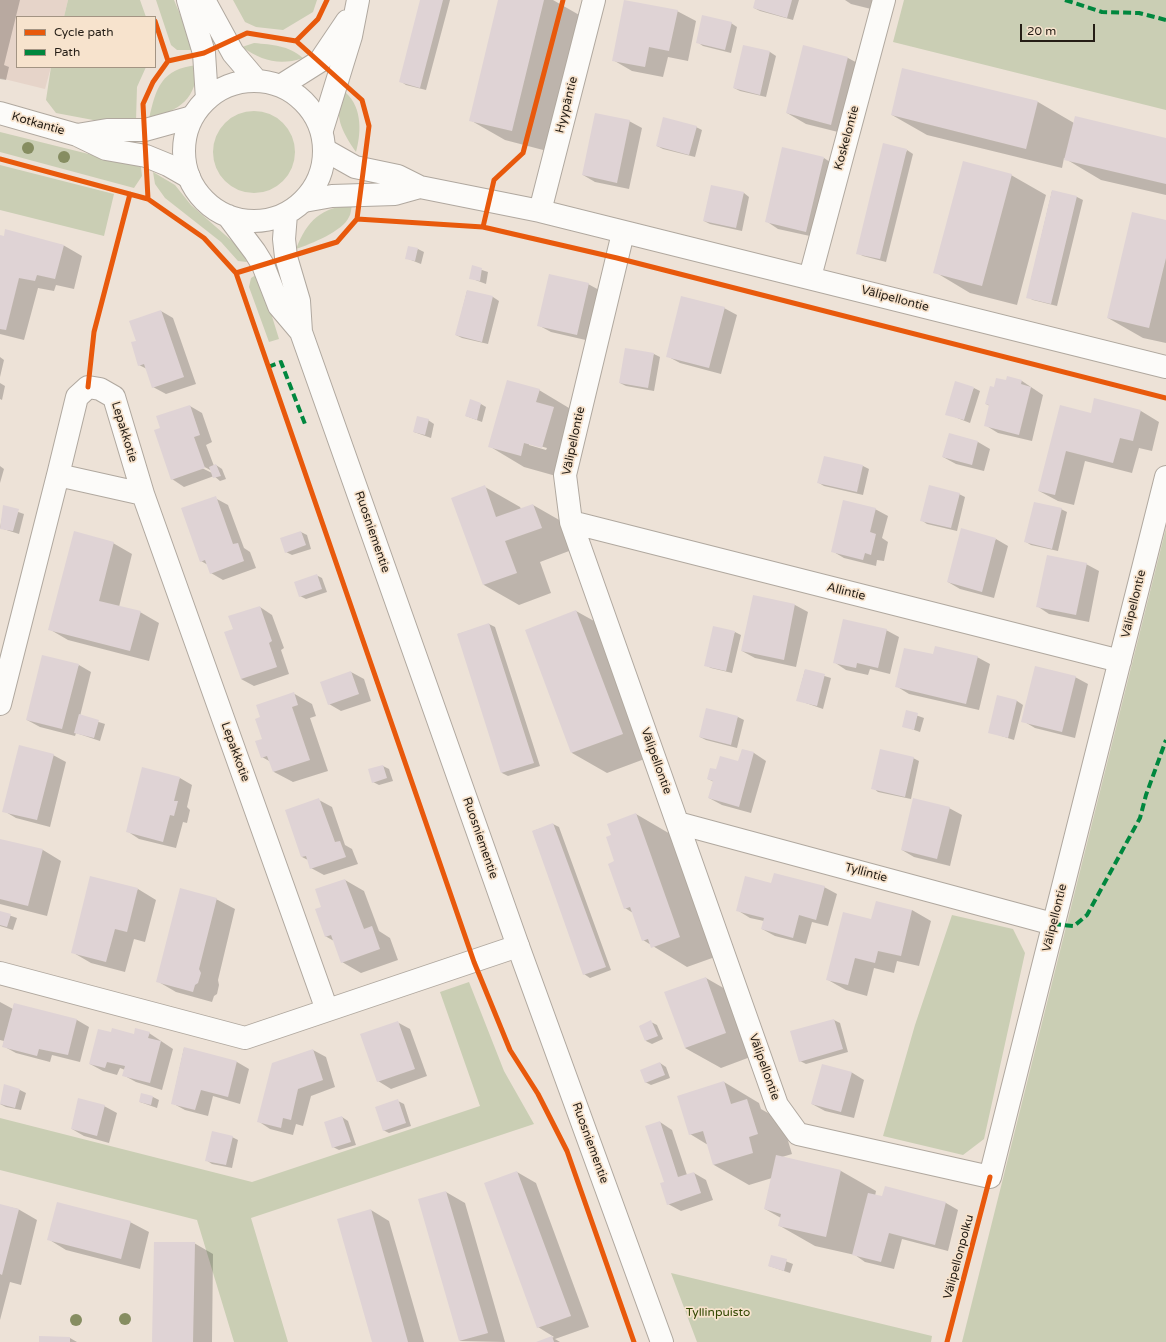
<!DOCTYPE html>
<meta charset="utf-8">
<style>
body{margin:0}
#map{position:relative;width:1166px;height:1342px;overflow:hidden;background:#ede2d7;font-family:"Varela Round",sans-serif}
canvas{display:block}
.legend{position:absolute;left:16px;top:16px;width:140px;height:52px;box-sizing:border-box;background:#f7e3cd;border:1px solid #a39483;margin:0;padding:5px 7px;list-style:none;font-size:12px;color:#241d15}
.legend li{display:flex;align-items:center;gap:8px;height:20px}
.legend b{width:20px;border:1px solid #a39483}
.scale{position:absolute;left:1020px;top:24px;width:75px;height:18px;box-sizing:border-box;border:2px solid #241d15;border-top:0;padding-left:5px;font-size:12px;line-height:14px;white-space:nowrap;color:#241d15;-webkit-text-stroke:3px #f7e3cd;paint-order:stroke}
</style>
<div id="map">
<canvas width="1166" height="1342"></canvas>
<ul class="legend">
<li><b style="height:5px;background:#e8590c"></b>Cycle path</li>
<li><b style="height:5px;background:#00873e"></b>Path</li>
</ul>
<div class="scale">20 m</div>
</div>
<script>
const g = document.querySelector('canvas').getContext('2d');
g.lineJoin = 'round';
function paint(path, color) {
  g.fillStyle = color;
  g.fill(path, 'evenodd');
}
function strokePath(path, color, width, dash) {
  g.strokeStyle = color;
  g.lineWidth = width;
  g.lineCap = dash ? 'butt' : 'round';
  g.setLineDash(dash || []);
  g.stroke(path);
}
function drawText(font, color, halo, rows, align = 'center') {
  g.font = font + ' "Varela Round",sans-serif';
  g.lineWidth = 3.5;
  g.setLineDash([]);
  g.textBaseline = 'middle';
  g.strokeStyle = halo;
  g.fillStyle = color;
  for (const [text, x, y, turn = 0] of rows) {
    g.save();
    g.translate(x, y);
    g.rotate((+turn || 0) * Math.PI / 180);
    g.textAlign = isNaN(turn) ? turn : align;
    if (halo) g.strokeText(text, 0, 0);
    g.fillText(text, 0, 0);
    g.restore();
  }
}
paint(new Path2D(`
 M0,0H68L64,17H17V67H51L45,89L0,78Z`), '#e6d4c9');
paint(new Path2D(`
 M68,0H140L146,17H64Z
 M156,0H174L195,50H177L171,45Z
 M233,0H317L313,12L283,30L256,27L245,22Z
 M904,0H1166V110L893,42Z
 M254,43C273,45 288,45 303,58C280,66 262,61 242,47Z
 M197,65C197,99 180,110 149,119C156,88 161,69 197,65Z
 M51,67H146L137,87L136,121L109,123L56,113L46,100Z
 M342,90C362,103 362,131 356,152C341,130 334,117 342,90Z
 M213 152a41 41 0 1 1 82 0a41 41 0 1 1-82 0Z
 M0,132L141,167L142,176L134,188L0,152Z
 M0,165L114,194L104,236L0,210Z
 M153,172L175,185L191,205L240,248L247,262L238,261L221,242L165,198L155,184Z
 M352,205C351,209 351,214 349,217C343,231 311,244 296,249C307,221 321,207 352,205Z
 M256,275L266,297L279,339L269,342L249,287L251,278Z
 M1166,528V1342H962Z
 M952,915L1013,929L1025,953L984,1139L963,1155L883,1136L915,1025Z
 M469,982L504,1071L534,1124L251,1218L288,1342H234L197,1220L0,1170V1118L252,1182L480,1106L440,992Z
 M671,1273L932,1336L931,1342H697Z`), '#caceb4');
paint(new Path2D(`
 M0,0H20L4,65L9,67L6,80L0,79Z
 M421,0H450L426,90L406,85L400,81Z
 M499,0H553L581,16L547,151L505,140L470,120Z
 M756,0H799L793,20L760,11L754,8Z
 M845,0H882L879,11L851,4Z
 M677,11L696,21L688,61L668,57L663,77L632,71L613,60Z
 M731,23L737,27L731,53L703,46L697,42Z
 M744,46L770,52L776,56L766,97L740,91L734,88Z
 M804,47L848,58L867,68L850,135L806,124L787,113Z
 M903,69L1038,102L1074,123L1166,139V195L1101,180L1064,158L1062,168L927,135L892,115Z
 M629,121L642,128L629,189L595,182L583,175Z
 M696,127L702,130L695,157L663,149L657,146Z
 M907,150L913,154L886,262L863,256L857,253Z
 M824,158L836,166L819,238L778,229L766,221Z
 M1011,175L1046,195L1017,305L970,293L935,272Z
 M1052,191L1077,197L1083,200L1057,306L1033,300L1027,297Z
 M744,193L749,197L742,231L710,224L704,221Z
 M1166,221V343L1143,338L1108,318Z
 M0,236L63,245L82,256L74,289L56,285L54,291L38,288L24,340L0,334Z
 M418,249L424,252L421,264L406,258Z
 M473,267L488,272L486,284L470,278Z
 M588,284L601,291L590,341L551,332L538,325Z
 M467,291L493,297L499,301L488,344L462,338L456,335Z
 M724,308L737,315L721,374L680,363L667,356Z
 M161,311L173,318L196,384L166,394L153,387L147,369L139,365Z
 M654,354L660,357L654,391L626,386L620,383Z
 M0,357L4,360L0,377Z
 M1008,378L1022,381L1043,395L1032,441L998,433L985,425L990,406L986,404L995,388L1007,382Z
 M0,383L5,386L2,400L0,399Z
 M974,388L980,391L970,423L947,414Z
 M539,390L574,411L572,419L588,428L577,467L556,476L524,467L489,446ZM529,443L547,448L546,450L529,445Z
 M481,404L486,407L482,422L466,416Z
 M190,406L202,413L212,442L206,445L214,466L216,465L222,469L226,479L220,481L214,476L184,487L172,479L161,429ZM201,465L212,471V473L200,467Z
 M1061,406L1091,414L1141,411L1159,422L1152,451L1139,448L1132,473L1085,461L1074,505L1058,501L1039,491Z
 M428,420L434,424L431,438L414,432Z
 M978,442L990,449L984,471L956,464L943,457Z
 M0,466L4,469L0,483Z
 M863,466L869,469L863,495L824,486L819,483Z
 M485,487L520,507L521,509L533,505L568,525L577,548L540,562L551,593L519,605L484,585Z
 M959,494L965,497L957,531L927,524L921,520Z
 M215,498L228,505L244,548L250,552L256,568L223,580L211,573L208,565L201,561Z
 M4,507L24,514L19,534L0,528Z
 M875,509L888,516L882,538L888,542L884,561L877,560L876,566L844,558L832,551Z
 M1061,509L1067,512L1058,551L1031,545L1026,542Z
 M301,532L307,535L311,549L292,555L286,552Z
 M996,539L1008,546L994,598L960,589L948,582Z
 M113,543L132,554L119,607L140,612L159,623L149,661L68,640L49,629Z
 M1086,564L1099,571L1089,622L1049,614L1037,606Z
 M316,575L322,578L327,592L306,599L300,596Z
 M754,597L795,605L808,612L796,667L755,658L742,651Z
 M260,607L272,615L284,648L281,650L289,674L254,686L241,679Z
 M576,611L612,631L658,754L607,773L572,753Z
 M489,624L495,627L540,766L508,776L502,773L458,634Z
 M886,630L899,637L890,674L870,669L868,675L846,670L834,662Z
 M735,632L741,635L732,673L711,668L705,665Z
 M977,657L990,664L979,710L909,694L896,686Z
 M79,665L91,672L80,716L105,724L100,741L76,733L75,736L40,727L27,720Z
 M805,670L831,678L823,709L797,700Z
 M351,672L364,679L371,701L341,711L329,704Z
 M1075,677L1088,684L1075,738L1035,728L1023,721Z
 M293,693L312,704L316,716L310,718L328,771L293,782L274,772L271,762L262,757L263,740L261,717Z
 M998,697L1017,701L1023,705L1014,740L989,732Z
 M907,712L924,718L920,732L903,726Z
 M738,717L744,720L737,748L706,740L700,737Z
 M742,750L754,753L766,761L751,813L722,805L709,798L714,782L708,779L716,771L739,763Z
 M53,755L66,762L50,827L16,818L4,811Z
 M913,758L919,761L911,799L878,792L873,788Z
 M383,766L389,769L393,781L379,785L373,782Z
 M180,778L192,785L187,807L190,810L187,823L183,822L176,848L139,839L127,831Z
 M319,800L332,807L345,845L352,849L358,864L324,875L311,868L308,860L302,857Z
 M949,808L962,815L950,866L914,857L902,850Z
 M636,814L672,835L715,957L687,967L643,940L633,913L625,908L612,836Z
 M553,824L559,827L611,970L590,978L584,974L533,831Z
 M0,840L43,850L61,861L47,916L0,904Z
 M345,880L364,891L379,931L390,938L398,960L361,973L342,962L334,941L325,936L322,908Z
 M772,884L824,887L837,894L828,926L812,922L806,944L775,936L762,929L764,921L750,918L737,910Z
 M138,889L156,900L145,942L134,939L125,972L91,963L72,952Z
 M216,899L235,909L218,980L219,985L217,994L214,996L212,1002L176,992L157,981Z
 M912,910L931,921L919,966L897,961L894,973L874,968L867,996L846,990L828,980L872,921Z
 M0,912L17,918L13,930L0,926Z
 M706,978L741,998L761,1053L721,1068L685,1048Z
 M0,1002L13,1009L14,1004L77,1020L89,1027L80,1062L52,1055L50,1062L16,1053L3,1046L4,1041L0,1040Z
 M834,1020L840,1023L848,1052L806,1064L800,1061Z
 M397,1022L410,1029L427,1076L391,1089L378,1081Z
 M651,1022L657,1025L663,1039L652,1044L646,1041L640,1026Z
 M111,1033L135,1035L149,1033L173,1049L162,1090L136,1082L123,1075L125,1070L120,1068L117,1075L103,1071L90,1064Z
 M184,1048L237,1062L249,1069L240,1104L213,1096L208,1116L185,1110L172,1103Z
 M313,1050L326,1057L335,1087L311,1096L303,1126L296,1124L293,1135L270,1129L258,1121Z
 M660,1063L666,1067L670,1078L651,1085L645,1082Z
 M851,1072L864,1080L854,1118L825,1111L812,1104Z
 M724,1082L759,1103L761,1109L782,1121L792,1154L782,1157L841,1171L876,1191L875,1196L883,1197L886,1188L946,1203L958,1210L948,1251L902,1239L894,1269L865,1262L855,1255L815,1246L780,1226L781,1218L765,1209L772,1178L749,1185L714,1165L708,1145L690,1134Z
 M20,1090L26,1093L21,1110L6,1107L0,1104Z
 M153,1097L159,1100L157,1108L140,1102Z
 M398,1101L404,1104L411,1126L389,1133L383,1130Z
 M104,1106L117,1113L109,1143L84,1136L72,1129Z
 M342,1117L348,1121L356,1145L339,1150L333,1147Z
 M660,1122L672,1130L687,1175L694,1173L706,1180L713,1200L681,1211L668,1204Z
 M232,1137L238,1140L232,1168L212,1164L206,1160Z
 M517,1172L536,1183L589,1327L555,1339L560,1342H538L554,1337L538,1327Z
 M446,1192L465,1203L505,1342L460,1341L420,1200Z
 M0,1205L18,1209L37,1220L21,1285L10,1282L0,1320Z
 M371,1210L389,1221L424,1342H373Z
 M130,1222L149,1232L140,1269L66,1250L48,1239Z
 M194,1243L213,1254L212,1342H153Z
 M772,1256L793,1264L790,1273L769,1266Z
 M70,1338L77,1342H40Z`), '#0003');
paint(new Path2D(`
 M420,0H443L420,88L399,82Z
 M498,0H544L512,131L469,121Z
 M624,0L678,10L669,51L649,47L645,67L612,61Z
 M755,0H792L787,18L753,8Z
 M702,15L732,22L725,50L696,43Z
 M743,45L770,51L760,95L733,88Z
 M803,45L848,57L831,125L786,113Z
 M902,68L1038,101L1026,149L891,115Z
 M595,113L630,120L617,183L582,175Z
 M1075,116L1166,138V184L1064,160Z
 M663,117L697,126L689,155L656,146Z
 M883,143L907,149L880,259L856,254Z
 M782,147L824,157L806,232L765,222Z
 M963,161L1012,174L982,286L933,273Z
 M711,185L744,192L736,228L703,221Z
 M1052,190L1077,196L1051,304L1026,298Z
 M1132,212L1166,220V258L1149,328L1107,318Z
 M5,229L64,245L55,279L37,275L35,281L19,278L6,330L0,329V235L4,236Z
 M408,246L418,248L415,261L405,259Z
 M472,265L482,268L480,281L469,279Z
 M549,274L589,283L577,335L537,326Z
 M467,290L493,296L482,342L455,335Z
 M681,296L725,307L709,368L666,357Z
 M161,310L184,377L152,388L144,364L138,366L131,342L136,341L129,321Z
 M625,348L654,353L648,388L619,383Z
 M1007,376L1022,380L1021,384L1031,387L1019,435L984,426L989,405L985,404L990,386L994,387L996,378L1006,380Z
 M507,380L540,389L536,402L554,407L542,448L524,443L521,456L488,447Z
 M955,381L974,387L964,420L945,415Z
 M1094,398L1141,410L1133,441L1120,438L1113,463L1066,451L1055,495L1038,491L1060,405L1091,413Z
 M470,399L481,403L477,420L465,416Z
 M190,405L200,435L194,437L205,468L171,480L154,430L160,428L156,416Z
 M417,416L429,419L425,435L413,432Z
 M949,433L978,441L972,465L942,457Z
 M824,456L863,465L857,492L817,483Z
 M216,464L221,476L213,478L209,467Z
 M485,485L496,517L533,504L542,528L505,541L517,573L483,585L451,498Z
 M929,485L960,493L951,528L920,521Z
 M216,496L233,544L238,543L244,561L210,574L205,560L200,562L181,508Z
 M843,500L876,508L870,532L876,534L871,555L865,553L863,560L831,552Z
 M1034,502L1062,508L1052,549L1024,542Z
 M3,505L19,509L13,531L0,529Z
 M961,528L996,538L982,592L947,582Z
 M74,531L114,542L99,601L141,611L130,651L48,630Z
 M301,531L306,545L285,553L280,538Z
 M1047,555L1087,563L1076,615L1036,607Z
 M317,574L322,589L299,597L294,582Z
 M753,595L795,604L784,660L741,651Z
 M260,606L272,641L269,643L277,667L241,679L224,632L233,629L228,616Z
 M576,610L623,734L571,753L525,630Z
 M843,619L887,629L878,668L857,663L856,668L833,663Z
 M489,623L534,763L501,773L457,634Z
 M713,626L735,631L726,671L704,666Z
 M935,646L978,656L966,704L895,687L904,648L933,654Z
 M42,655L79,664L62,729L26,720Z
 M1035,666L1076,676L1062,732L1021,722Z
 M805,669L825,674L817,706L796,701Z
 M351,671L359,694L328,705L320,682Z
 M294,692L298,705L292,707L310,760L273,772L267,756L261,758L255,741L262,739L255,719L260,717L256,705Z
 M997,695L1017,700L1008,738L988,733Z
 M706,708L738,716L731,745L699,737Z
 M906,710L918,713L914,730L902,727Z
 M79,714L99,720L94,738L74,733Z
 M19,745L54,754L37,820L2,812Z
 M742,749L754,752L739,807L708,798L713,781L707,779L710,768L716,769L720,756L738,761Z
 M880,749L914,757L905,797L871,789Z
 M383,765L387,778L372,783L368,769Z
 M142,767L180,777L174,801H178L174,816L170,815L163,842L126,832Z
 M319,798L335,842L340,841L346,857L310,869L306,856L301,857L285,810Z
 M913,798L950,807L937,859L901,850Z
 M636,813L680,937L651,948L648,939L642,941L630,907L624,909L608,864L614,861L606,837L611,835L607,824Z
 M553,823L606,967L583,975L532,831Z
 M0,839L43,849L28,906L0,899Z
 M774,873L825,886L816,920L799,915L793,938L761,929L764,918L736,911L745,876L771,883Z
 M90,876L138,888L127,932L115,929L106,962L71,953Z
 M345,879L364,929L372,926L380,949L341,963L331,935L325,937L315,909L321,907L315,889Z
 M180,888L217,898L199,969L201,973L198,983L195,985L193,992L156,982Z
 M876,901L912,910L901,956L878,951L875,963L855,958L848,985L826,980L843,912L871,919Z
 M0,911L11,914L7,927L0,925Z
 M706,977L726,1033L685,1048L664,992Z
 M14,1003L77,1019L68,1055L39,1049L37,1056L2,1047Z
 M834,1019L843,1049L799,1062L790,1031Z
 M651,1020L658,1036L645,1041L639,1026Z
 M398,1021L415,1069L377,1082L360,1034Z
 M112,1028L134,1034L135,1028L150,1032L148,1038L161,1041L150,1083L122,1076L125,1066L107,1062L105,1068L89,1064L98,1029L111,1032Z
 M184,1047L237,1061L228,1097L201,1090L195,1110L171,1104Z
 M313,1049L323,1080L298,1089L291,1120L283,1118L281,1128L257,1122L272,1063Z
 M660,1062L665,1075L645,1083L640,1070Z
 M822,1064L852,1072L841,1112L811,1104Z
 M724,1081L731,1104L747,1099L758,1134L749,1137L753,1153L713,1165L703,1131L689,1135L677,1096Z
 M4,1084L20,1089L15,1108L0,1104Z
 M141,1093L153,1096L151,1105L139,1102Z
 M78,1098L105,1105L97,1136L71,1129Z
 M398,1099L406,1123L383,1131L375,1107Z
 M342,1116L351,1142L332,1148L324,1122Z
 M660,1121L678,1177L694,1172L701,1193L667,1205L660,1183L664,1182L645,1126Z
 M212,1131L233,1136L226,1165L205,1161Z
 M776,1155L841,1170L826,1237L778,1226L781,1214L764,1209Z
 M517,1171L571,1316L537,1328L484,1183Z
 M885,1186L946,1202L935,1245L889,1233L881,1262L852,1255L868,1193L882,1196Z
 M446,1191L488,1333L459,1341L418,1199Z
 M57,1202L131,1221L121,1259L47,1240Z
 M0,1204L19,1209L2,1275L0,1274Z
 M371,1209L408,1342H372L337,1219Z
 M154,1242H195L193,1342H152Z
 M771,1255L787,1259L784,1271L768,1266Z
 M39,1336L70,1337V1342H39Z
 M552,1336L554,1342H536Z`), '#dfd3d5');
const minor = new Path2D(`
 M0,113L77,135L106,149L146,156L168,165L189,177
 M77,135L107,130H145L192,117
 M325,150L355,167L398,176L420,187L540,211L1166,367
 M304,201L332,196L395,194L420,187
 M540,211L594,0
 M623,233L565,475L571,522L777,1105L798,1134L990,1177L1166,477
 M810,277L884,0
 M58,475L77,397L88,387L100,389L114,397L143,494
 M571,522L1120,661
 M0,704L58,475L143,494L327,1010
 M678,823L1053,924
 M0,973L245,1038L518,946`);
const tertiary = new Path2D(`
 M282,85L320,61L347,21
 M322,130L351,36L358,0`);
const secondary = new Path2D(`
 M188,0L204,53L207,99
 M204,0L233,53L256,80
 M184 151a70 70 0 1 1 140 0a70 70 0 1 1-140 0Z
 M286,214L284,239L286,257L299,301L301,332L518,946L662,1342
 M228,216L255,252L263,265L279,306L301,332`);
strokePath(minor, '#b0a89f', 24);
strokePath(tertiary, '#b0a89f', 24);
strokePath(secondary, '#b0a89f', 24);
strokePath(minor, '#fcfbf9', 22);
strokePath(tertiary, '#fcfbf9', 22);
strokePath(secondary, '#fcfbf9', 22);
strokePath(new Path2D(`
 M1065,0L1102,12L1139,13L1166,20
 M268,367L281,362L305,424
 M1053,924L1074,926L1087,915L1140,818L1146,795L1166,740`), '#00873e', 4, [8, 4]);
strokePath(new Path2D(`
 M155,21L168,61L153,82L143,104L148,199L204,238L236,273L474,962L510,1050L538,1094L567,1151L634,1342
 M296,41L318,19L327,0
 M168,61L204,53L247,33L296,41L362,100L369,126L357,219L337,242L236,273
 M0,159L148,199
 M357,219L483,227L617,258L1166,398
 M483,227L494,180L523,153L563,0
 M88,387L94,332L130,194
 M947,1342L990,1177`), '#e8590c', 5);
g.fillStyle = '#868d61';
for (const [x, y] of [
 [28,148],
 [64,157],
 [125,1319],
 [76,1320]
]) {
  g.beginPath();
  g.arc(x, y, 6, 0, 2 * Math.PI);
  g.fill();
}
drawText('12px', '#241d15', '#f7e3cd', [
 ["Hyypäntie",567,105,-76],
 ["Kotkantie",38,124,16],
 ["Koskelontie",847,138,-75],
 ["Välipellontie",895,299,15],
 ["Lepakkotie",124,432,73],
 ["Välipellontie",574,441,-78],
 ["Ruosniementie",372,532,71],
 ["Allintie",846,592,14],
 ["Välipellontie",1134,604,-76],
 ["Lepakkotie",235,752,70],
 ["Välipellontie",656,761,70],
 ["Ruosniementie",480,838,71],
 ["Tyllintie",866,873,15],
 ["Välipellontie",1055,918,-76],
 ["Välipellontie",764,1067,70],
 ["Ruosniementie",590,1143,70],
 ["Välipellonpolku",959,1257,-75]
]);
drawText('12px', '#324700', '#f7e3cd', [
 ["Tyllinpuisto",718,1313]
]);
</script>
